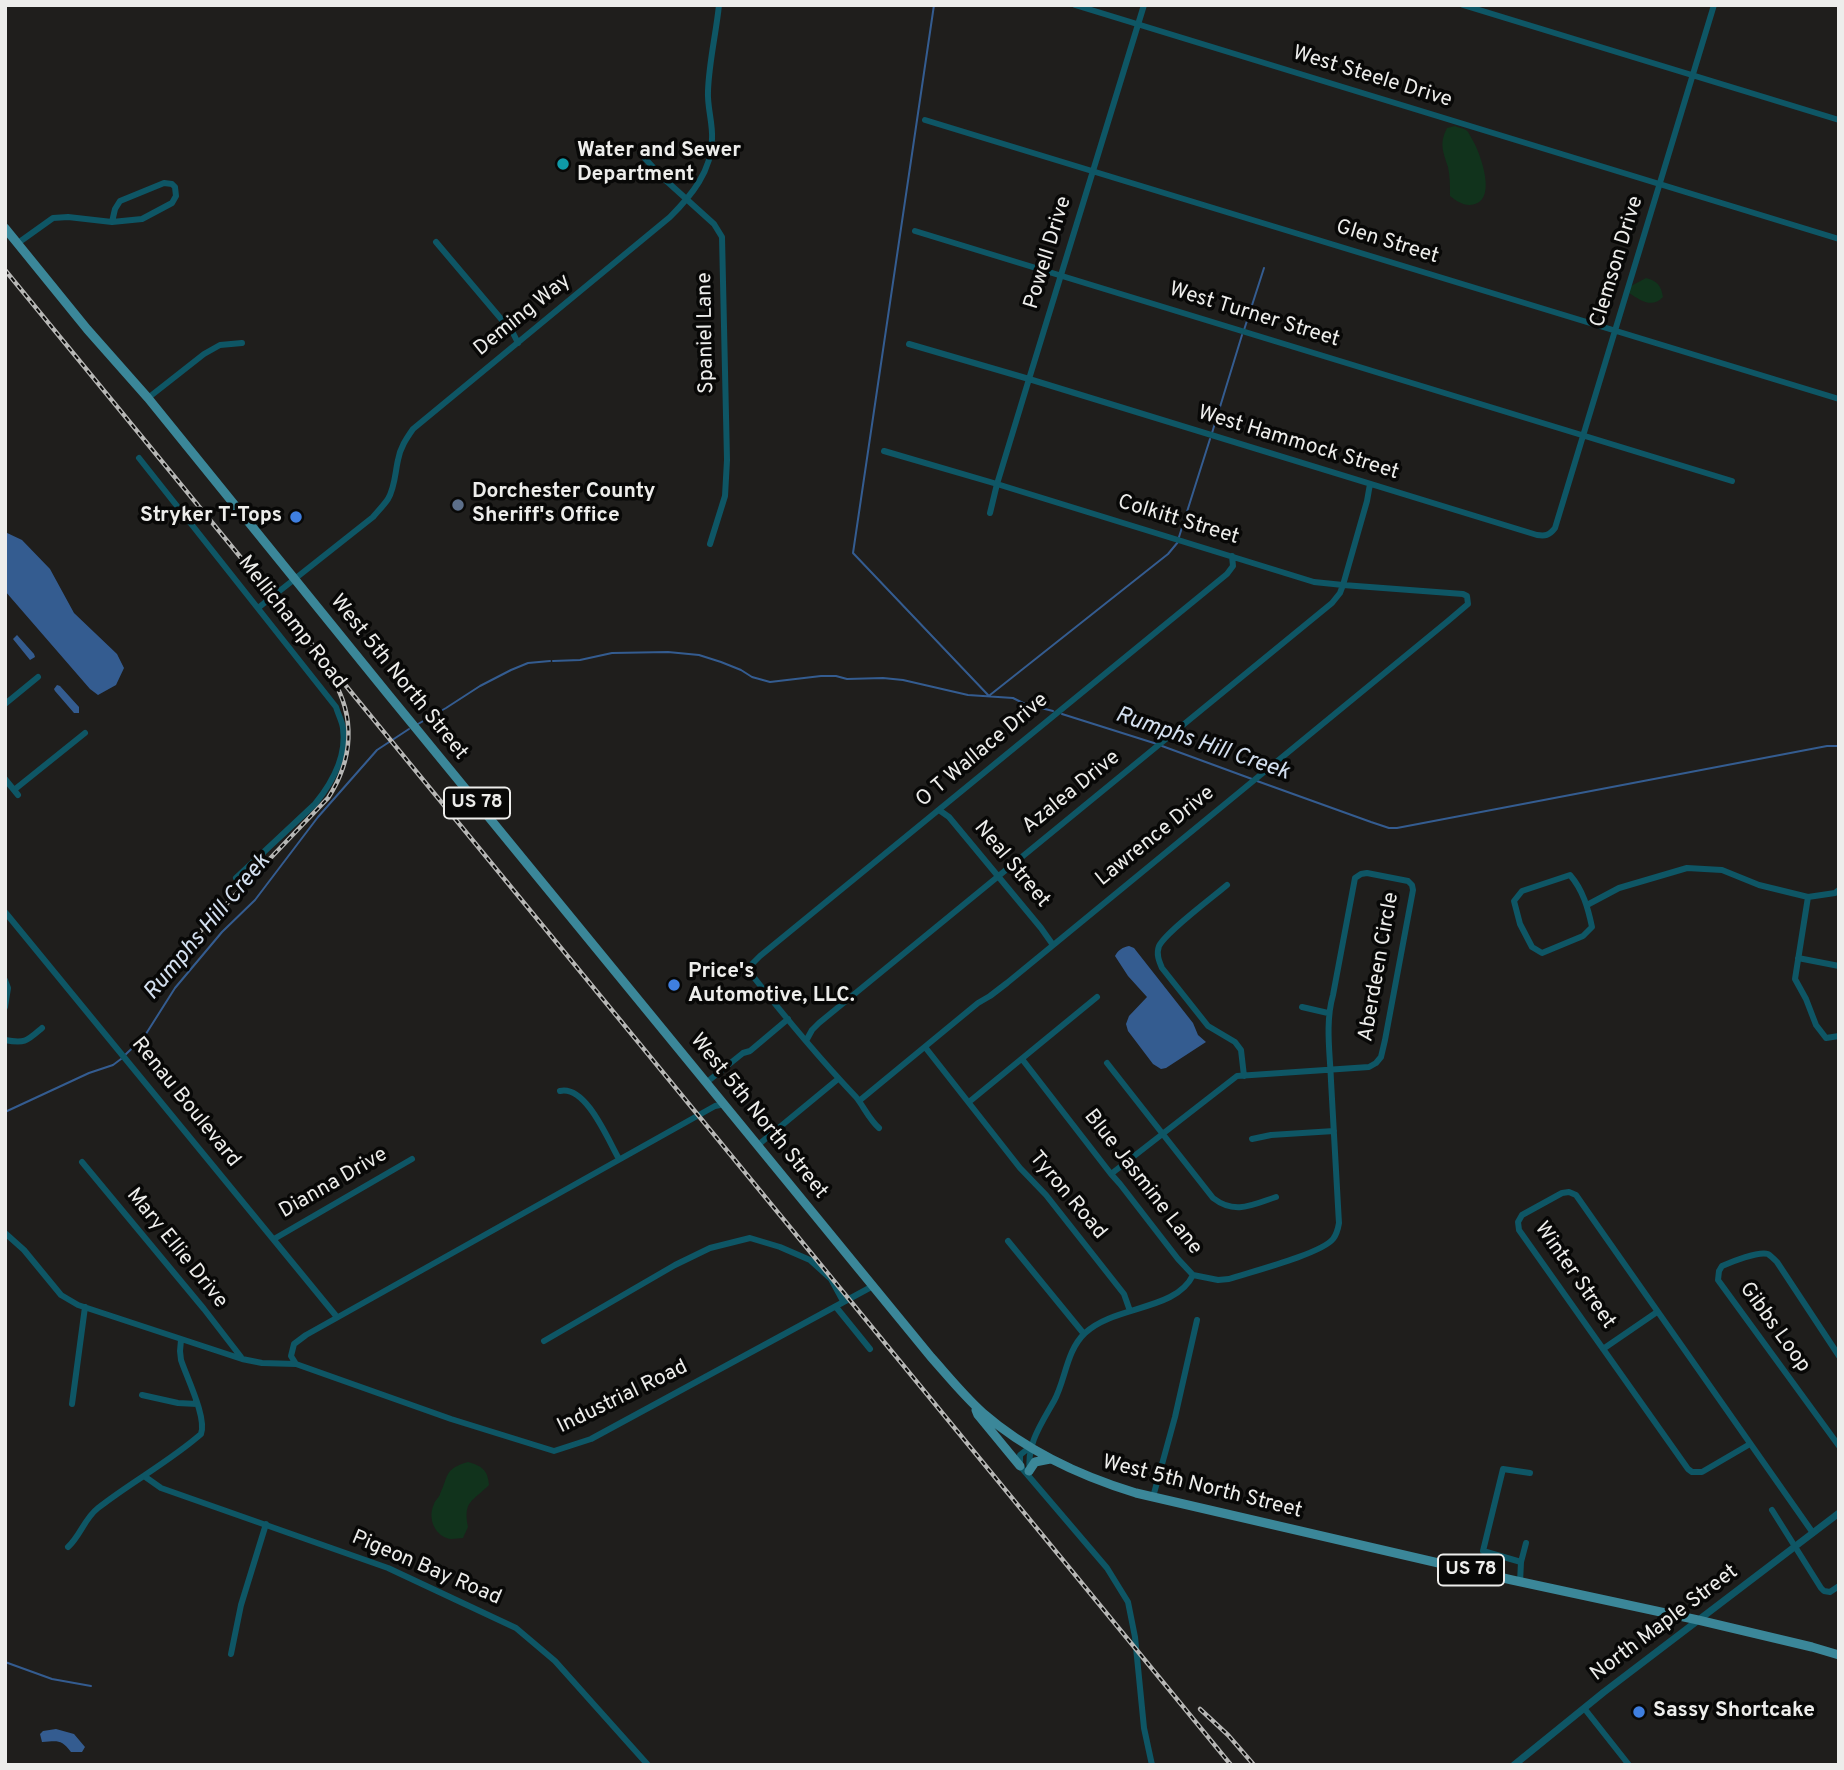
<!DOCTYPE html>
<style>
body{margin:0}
#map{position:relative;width:1844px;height:1770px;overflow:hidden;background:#1f1e1c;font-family:Overpass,sans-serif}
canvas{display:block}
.frame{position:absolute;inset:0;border:7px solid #ededeb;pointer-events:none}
</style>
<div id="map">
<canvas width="1844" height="1770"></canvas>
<div class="frame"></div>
</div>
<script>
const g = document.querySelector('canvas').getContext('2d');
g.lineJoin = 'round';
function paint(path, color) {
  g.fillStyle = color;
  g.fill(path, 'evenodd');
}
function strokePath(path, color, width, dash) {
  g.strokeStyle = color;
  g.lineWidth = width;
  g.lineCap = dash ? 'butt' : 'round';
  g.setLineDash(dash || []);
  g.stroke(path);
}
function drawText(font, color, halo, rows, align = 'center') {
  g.font = font + ' Overpass,sans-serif';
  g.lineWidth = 7;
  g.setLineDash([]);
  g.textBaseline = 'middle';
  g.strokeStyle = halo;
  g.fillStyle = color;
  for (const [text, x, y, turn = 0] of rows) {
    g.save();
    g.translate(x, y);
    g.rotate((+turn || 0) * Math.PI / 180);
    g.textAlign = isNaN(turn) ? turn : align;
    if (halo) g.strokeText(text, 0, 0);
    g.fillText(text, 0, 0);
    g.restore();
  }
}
paint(new Path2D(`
 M1455,126C1459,128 1463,128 1466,130C1469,132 1470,136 1472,139C1480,152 1497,198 1475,204C1465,207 1458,202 1450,196C1450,187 1450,176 1448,167C1443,151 1439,144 1447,128Z
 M1646,278C1658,281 1661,286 1663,297C1652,309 1640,300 1629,293V287Z
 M468,1462C482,1466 488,1470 489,1485C472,1502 463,1501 468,1527L463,1538C459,1538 455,1539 451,1539C435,1537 427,1518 434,1504C435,1500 439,1498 440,1494C449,1475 444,1469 468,1462Z`), '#11331c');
paint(new Path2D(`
 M5,532L22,540L50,569L74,613L117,654L124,668L116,685L98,695L90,689L5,591Z
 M17,635L34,654L35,657L30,660L13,639Z
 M57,685L60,686L79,707V713H74L55,691L54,689Z
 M1129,946L1134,948L1193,1023L1198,1035L1206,1042L1166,1068L1161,1069L1153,1064L1128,1031L1126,1024L1129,1016L1147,997L1128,976L1115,956C1118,950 1123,947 1129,946Z
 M56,1729L74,1734L85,1747L82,1752H71C61,1739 58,1741 42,1742L40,1734L43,1731Z`), '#345c90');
strokePath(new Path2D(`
 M934,5L853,553L989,696
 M1244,330L1264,268
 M1212,433L1242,335
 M1179,537L1210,439
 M553,661L580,660L612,653L668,652L699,655L721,662L741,670L752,677L770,682L821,676H836L847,679L883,678L903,680L968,695L1013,698L1025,704L1053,711
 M990,695L1168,554L1178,542
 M1062,714L1157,744
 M418,724L446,708L480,686L511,670L528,663L550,661
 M1162,746L1252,779
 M1257,781L1371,822L1389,828H1397L1827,746H1839
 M125,1055L144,1037L175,988L222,932L255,900L318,817L377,750L409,729
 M5,1112L89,1073L113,1065L121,1059
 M5,1662L52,1679L91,1686`), '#345c90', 2);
strokePath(new Path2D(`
 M1075,5L1839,239
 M1463,5L1839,120
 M925,120L1839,399
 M640,153L662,177L714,224L722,237L727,460L725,496L710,544
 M915,231L1732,481
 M436,242L513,333L518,343
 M18,243L53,218L68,217L112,222L142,219L172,203L176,196L175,187L172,184L164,183L120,201L115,209L112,222
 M909,344L1029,379L1537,535C1545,536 1549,536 1555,528L1714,5
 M148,398L204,354L220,345L242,343
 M139,458L336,707C338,714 342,721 343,728C347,756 332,783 315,804L236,878
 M990,513L997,484L1029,379L1144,5
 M258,608L373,517C378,511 384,505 388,499C395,487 395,473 398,460C400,448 406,439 413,429L670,217C691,196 712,171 712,139C713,123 707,107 708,91C709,62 716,34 719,5
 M5,704L38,677
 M5,779L18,795
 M14,790L85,733
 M939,810L949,817L1041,928L1053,945
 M1570,875C1583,890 1588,908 1592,927L1583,936L1542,953L1532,947L1520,924L1514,901L1522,891Z
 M1227,885C1213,897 1166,932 1159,946C1156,954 1159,961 1162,968L1208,1026L1235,1042L1241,1050L1244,1076
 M1808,897L1795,979L1806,999L1816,1025L1826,1038L1839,1036
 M1587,905L1619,888L1687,868L1722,870L1759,885L1808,897L1835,893L1839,890
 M5,912L337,1317
 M1798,958L1839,966
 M5,980L8,988L5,1007
 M1302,1007L1328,1013
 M5,1040C25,1044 27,1041 42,1028
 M806,1041L812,1030L819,1023L1332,603L1340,593L1343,585L1367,501L1370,484
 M925,1047L1020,1168L1046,1195L1124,1294L1130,1311
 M1022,1059L1111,1174L1120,1184L1178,1259L1193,1275L1218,1280L1229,1279C1250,1272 1321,1254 1333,1239C1337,1234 1338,1229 1339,1223C1336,1176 1334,1129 1331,1081C1330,1053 1325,1023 1333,995L1355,878L1361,874L1367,873L1408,881L1412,885L1413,890L1385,1040L1381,1057L1376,1063L1369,1067L1237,1076L1111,1174
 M1107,1063L1213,1198C1235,1215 1252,1205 1276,1197
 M707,1082L743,1053L750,1051L788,1019
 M560,1091C586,1085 608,1140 619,1159
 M859,1101L978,1003L990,996L1007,983L1448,621L1468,604L1467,596L1463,594L1343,585L1314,582L997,484L884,451
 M969,1102L1097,997
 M725,1104L715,1106L306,1335L294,1344L291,1356L296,1364L451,1419L554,1451L591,1439L873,1286
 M879,1128C869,1119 864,1107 856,1097C819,1058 785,1017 752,975V964L760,956L1227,574L1233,566L1232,556
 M1252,1139L1271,1135L1334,1131
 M758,1145L838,1079
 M82,1162L204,1309L241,1357
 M5,1233L24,1250L61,1295L78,1305L242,1359L262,1363L296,1364
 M274,1239L412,1159
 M1008,1241L1084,1334
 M836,1307L870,1349
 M544,1341L675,1265L710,1248L750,1238L780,1247L810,1260L831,1279L843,1301
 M1603,1349L1657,1312
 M1839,1356L1777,1262C1775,1260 1771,1256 1768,1254C1758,1251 1731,1262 1722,1266L1719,1271L1718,1280L1839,1446
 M142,1395L178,1403L197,1404
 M72,1404L85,1307
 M1750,1444L1702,1472H1692L1688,1469L1519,1230L1518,1222L1522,1215L1562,1193L1569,1192L1576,1195L1813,1533
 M1030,1447L1020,1455V1466L1107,1568L1128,1602L1135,1637L1144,1728L1152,1765
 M1030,1472C1026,1445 1041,1424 1054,1401C1066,1379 1066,1351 1085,1333C1115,1305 1176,1311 1193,1275
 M144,1476L161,1488L388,1568L516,1628L555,1661L648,1765
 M1153,1497L1175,1417L1197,1320
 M1772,1510L1821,1588L1824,1591L1830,1592L1839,1586
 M68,1547C81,1535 84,1519 98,1508C131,1482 169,1462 201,1434C207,1418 187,1378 181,1360L180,1351L181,1340
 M1521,1562L1483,1551L1503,1469L1530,1473
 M1520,1582L1521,1562L1526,1543
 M231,1654L241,1605L266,1524
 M1584,1708L1629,1765`), '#0e5665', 6);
strokePath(new Path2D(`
 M1514,1765L1604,1692L1839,1513`), '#0e5665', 7);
strokePath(new Path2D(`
 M5,228L87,329L148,398L387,693L931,1357C948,1376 964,1396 983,1413C1028,1452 1080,1476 1136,1493L1512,1580L1698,1620L1812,1647L1839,1655
 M976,1410L978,1415L1020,1466
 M1029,1471L1035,1462L1050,1459`), '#3b8799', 9);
const rail = new Path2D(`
 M5,270L1231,1765
 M170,963L328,798C353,760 356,717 332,678
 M1200,1709L1228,1735L1254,1765`);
strokePath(rail, '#b7b7b5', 4.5);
strokePath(rail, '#080807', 2, [5]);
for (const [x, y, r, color] of [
 [563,164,7,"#0f9aa8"],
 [458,505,7,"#5c6f8a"],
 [296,517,7,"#3f7fe0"],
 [674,985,7,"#3f7fe0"],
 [1639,1712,7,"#3f7fe0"]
]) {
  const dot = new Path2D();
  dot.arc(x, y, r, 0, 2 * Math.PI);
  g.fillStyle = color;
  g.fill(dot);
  strokePath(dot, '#080807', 2.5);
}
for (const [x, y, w] of [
 [477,803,66],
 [1471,1570,66]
]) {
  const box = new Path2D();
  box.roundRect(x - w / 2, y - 15.5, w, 31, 5);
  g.fillStyle = '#080807';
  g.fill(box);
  strokePath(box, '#ededeb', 2);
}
drawText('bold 19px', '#ededeb', null, [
 ["US 78",477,803],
 ["US 78",1471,1570]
]);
drawText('21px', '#ededeb', '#080807', [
 ["West Steele Drive",1372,78,17],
 ["Glen Street",1387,243,17],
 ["Powell Drive",1049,253,-73],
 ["Clemson Drive",1618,262,-73],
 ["Deming Way",523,316,-39],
 ["West Turner Street",1254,316,17],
 ["Spaniel Lane",707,333,-91],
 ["West Hammock Street",1298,444,17],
 ["Colkitt Street",1178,521,17],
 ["Mellichamp Road",291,623,52],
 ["West 5th North Street",398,678,51],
 ["O T Wallace Drive",983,751,-40],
 ["Azalea Drive",1072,793,-39],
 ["Lawrence Drive",1156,837,-39],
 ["Neal Street",1011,865,50],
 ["Aberdeen Circle",1380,967,-80],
 ["Renau Boulevard",185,1103,51],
 ["West 5th North Street",758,1117,51],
 ["Blue Jasmine Lane",1142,1183,52],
 ["Dianna Drive",334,1184,-30],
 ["Tyron Road",1067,1196,50],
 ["Mary Ellie Drive",176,1249,51],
 ["Winter Street",1574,1276,55],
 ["Gibbs Loop",1774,1328,54],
 ["Industrial Road",623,1398,-26],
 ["West 5th North Street",1202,1488,14],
 ["Pigeon Bay Road",426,1569,23],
 ["North Maple Street",1665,1624,-37]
]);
drawText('bold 21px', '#ededeb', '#080807', [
 ["Water and Sewer",577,152],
 ["Department",577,176],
 ["Dorchester County",472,493],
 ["Sheriff's Office",472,517],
 ["Stryker T-Tops",282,517,"right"],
 ["Price's",688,973],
 ["Automotive, LLC.",688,997],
 ["Sassy Shortcake",1653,1712]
], 'left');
drawText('italic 23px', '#d4e0f0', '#080807', [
 ["Rumphs Hill Creek",1202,745,19],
 ["Rumphs Hill Creek",208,928,-50]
]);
</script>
